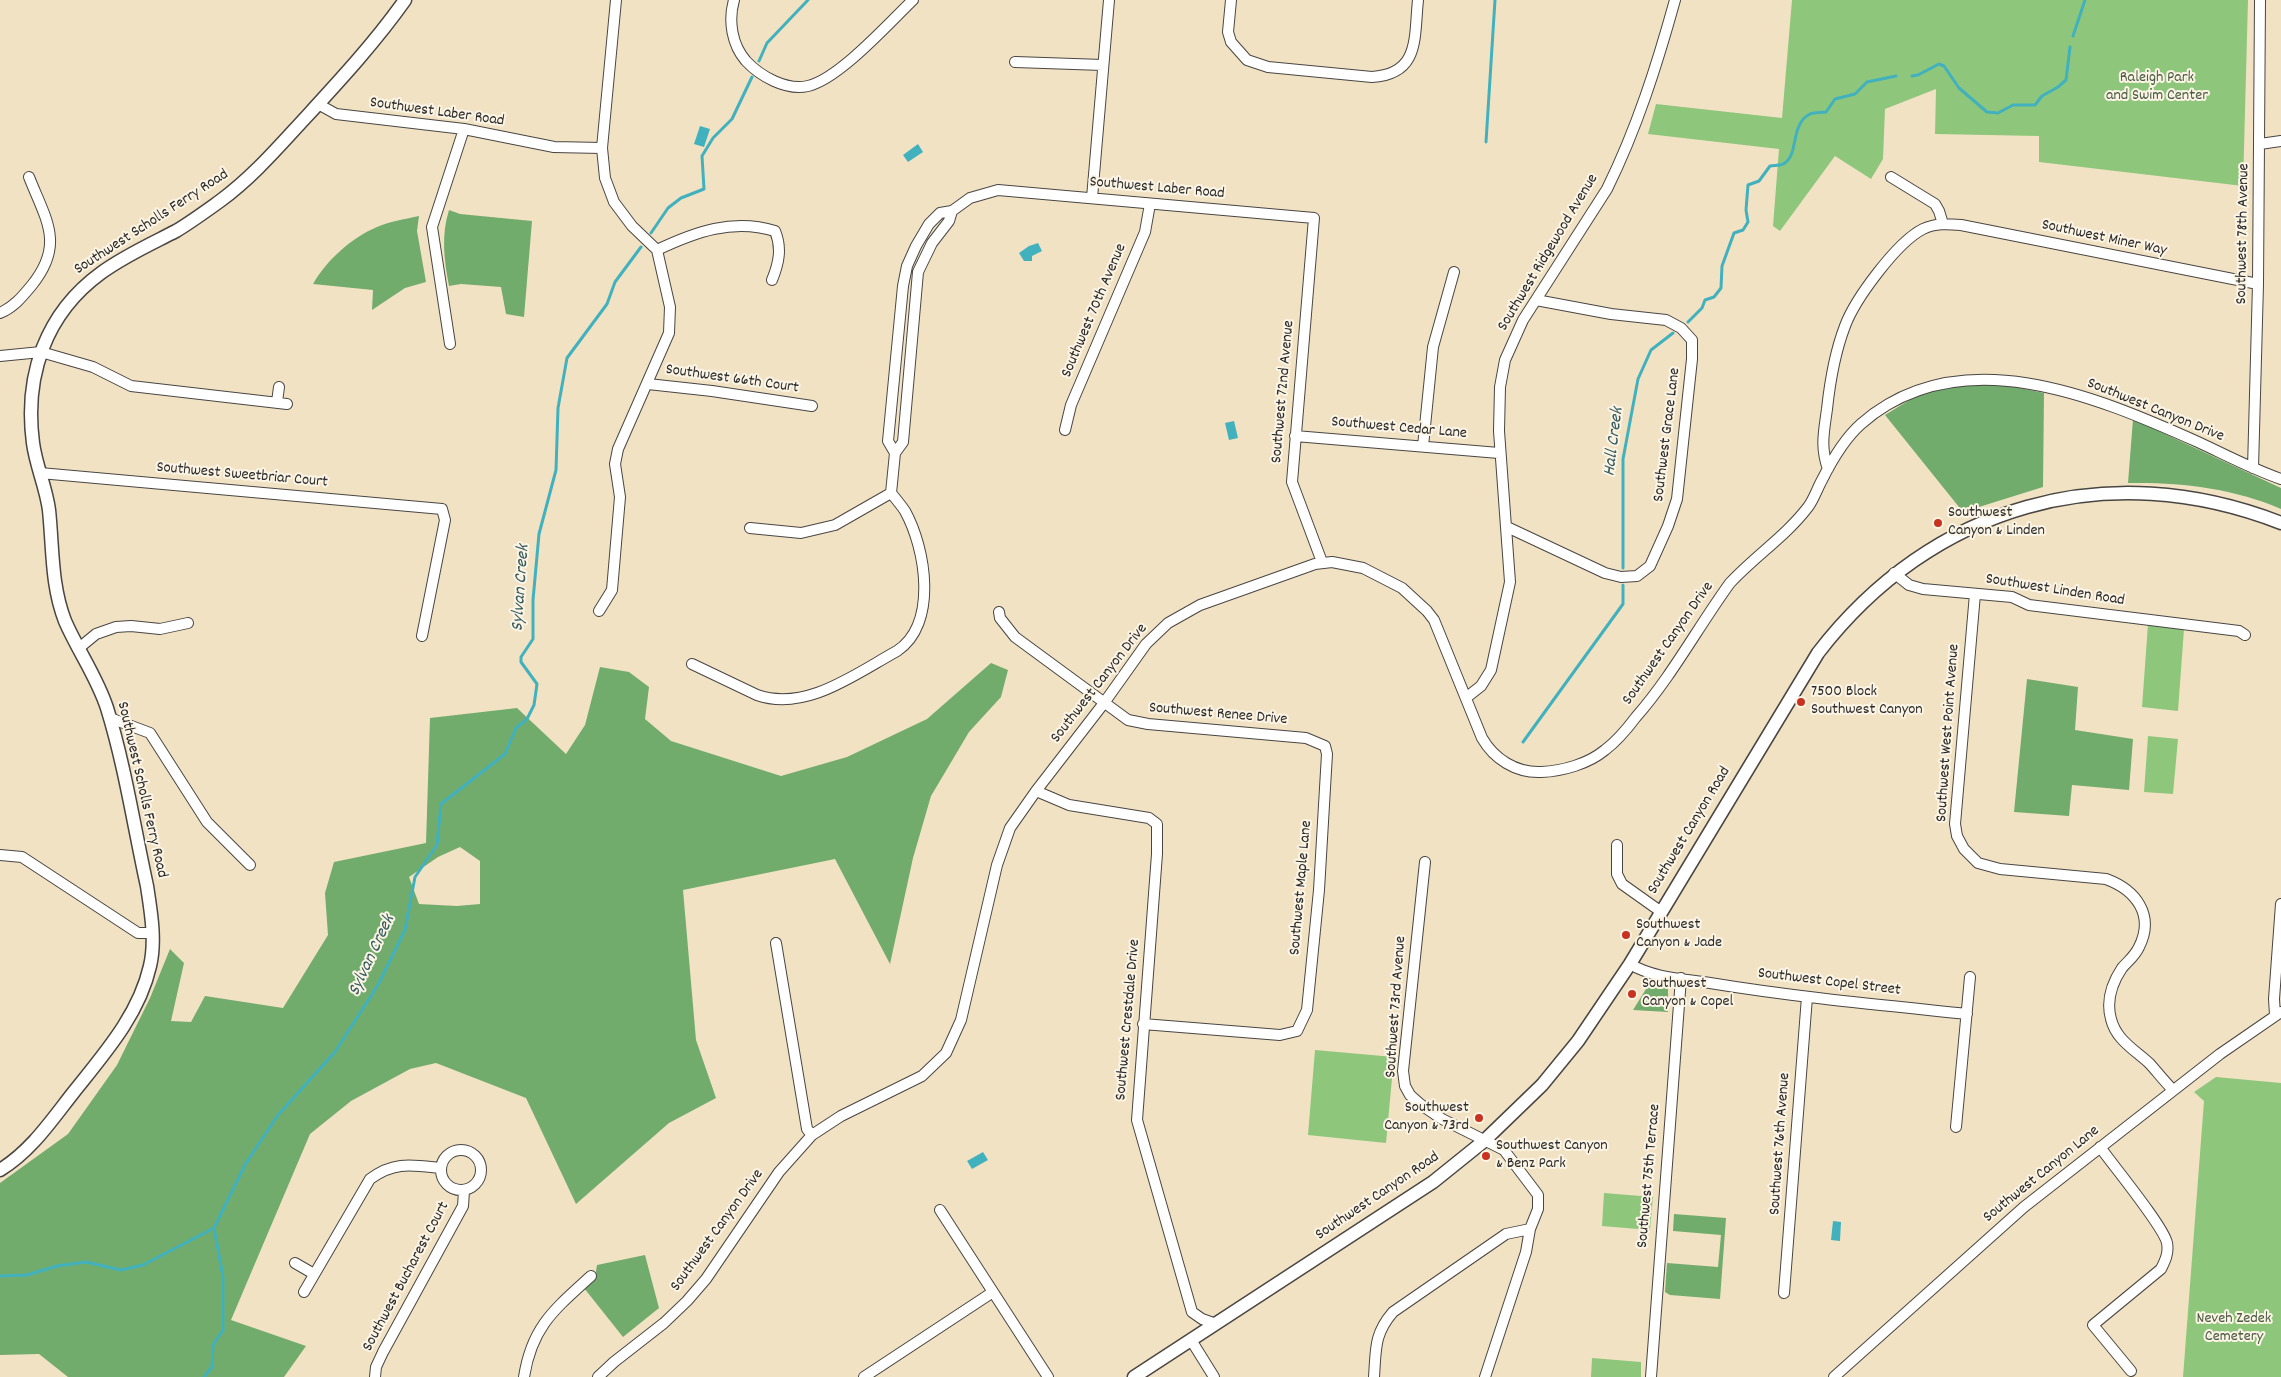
<!DOCTYPE html>
<style>
body{margin:0}
canvas{display:block;background:#f2e2c4}
</style>
<canvas width="2281" height="1377"></canvas>
<script>
const g = document.querySelector('canvas').getContext('2d');
g.lineJoin = 'round';
function paint(path, color) {
  g.fillStyle = color;
  g.fill(path, 'evenodd');
}
function strokePath(path, color, width, dash) {
  g.strokeStyle = color;
  g.lineWidth = width;
  g.lineCap = dash ? 'butt' : 'round';
  g.setLineDash(dash || []);
  g.stroke(path);
}
function drawText(font, color, halo, rows, align = 'center') {
  g.font = font + ' Dekko,sans-serif';
  g.lineWidth = 4;
  g.setLineDash([]);
  g.textBaseline = 'middle';
  g.strokeStyle = halo;
  g.fillStyle = color;
  for (const [text, x, y, turn = 0] of rows) {
    g.save();
    g.translate(x, y);
    g.rotate((+turn || 0) * Math.PI / 180);
    g.textAlign = isNaN(turn) ? turn : align;
    if (halo) g.strokeText(text, 0, 0);
    g.fillText(text, 0, 0);
    g.restore();
  }
}
paint(new Path2D(`
 M1792,0H2248L2243,186L2039,162V136L1935,134L1936,89L1885,109L1883,159L1871,179L1835,156L1780,231L1773,226L1779,149L1648,134L1656,104L1782,118Z
 M2148,624L2184,629L2178,711L2142,707Z
 M2148,736L2178,739L2173,794L2144,792Z
 M1315,1050L1394,1057L1386,1143L1308,1135Z
 M2216,1077L2281,1083V1377H2183L2204,1101L2194,1092Z
 M1604,1193L1653,1197L1650,1230L1602,1226Z
 M1592,1358L1641,1362V1377H1591Z`), '#8ec77c');
paint(new Path2D(`
 M449,210L460,214L532,221L524,317L506,314L501,287L461,284L449,286C444,260 441,235 449,210Z
 M419,216L417,231L426,282L405,288L372,310L373,290L313,284C327,260 351,238 377,227C390,221 406,219 419,216Z
 M1976,383L2010,386L2044,393L2043,487L1963,512L1885,415L1911,399L1942,386Z
 M2133,419L2281,488V509C2234,488 2178,482 2128,483Z
 M991,663L1008,670L1001,697L969,732L931,796L913,858L890,964L835,859L683,890L696,1040L716,1098L669,1123L576,1204L526,1098L436,1063L410,1069L351,1101L310,1134L231,1320L306,1346L284,1377H68L39,1354L0,1355V1183L68,1134L117,1065L150,998L170,949L184,963L171,1021L191,1022L205,996L283,1008L328,935L325,893L334,862L426,843L430,718L517,708L566,754L585,725L600,667L629,672L649,687L645,719L671,741L781,776L847,757L927,719ZM460,847L480,861V904L457,906L419,904L409,877L438,857Z
 M2027,679L2078,687L2075,730L2133,739L2129,790L2072,785L2069,816L2014,812Z
 M1654,985L1663,986L1668,989V1012L1633,1010L1646,989Z
 M1674,1214L1726,1218L1720,1299L1670,1295L1665,1292L1667,1263L1718,1267L1721,1235L1673,1231Z
 M645,1255L659,1308L623,1337L584,1288L595,1277L597,1265Z`), '#72ac6c');
paint(new Path2D(`
 M700,126L710,129L704,147L694,144Z
 M918,144L923,152L908,162L903,155Z
 M1038,243L1042,251L1032,256V261H1024L1019,253L1029,246Z
 M1234,421L1238,438L1229,440L1225,423Z
 M983,1152L988,1160L972,1169L967,1161Z
 M1833,1221L1841,1222L1840,1241L1831,1240Z`), '#42b1be');
strokePath(new Path2D(`
 M2073,36L2085,0
 M759,61L767,43L808,0
 M1912,76L1918,75L1939,64L1944,66L1959,88L1987,112L1998,113L2013,105H2035L2042,96L2058,87L2066,80L2070,47
 M1486,142L1495,0
 M651,233L668,208L681,198L704,189L702,156L713,138L732,119L752,77
 M1688,322L1702,308L1705,300L1714,297L1721,288L1722,266L1734,233L1743,230L1748,222L1746,210L1748,185L1759,181L1770,166C1775,165 1781,166 1785,163C1799,153 1790,124 1810,114C1815,112 1821,113 1826,112L1835,99L1855,94L1867,82L1896,76
 M1623,568V459L1638,379L1651,350L1673,333
 M1523,742L1623,604V585
 M0,1276L27,1275L57,1266L86,1262L121,1270L143,1265L214,1228
 M204,1377L212,1367L213,1345L223,1330V1277L214,1228L246,1163L278,1115L335,1052L378,985L405,930L415,877L437,845L441,804L505,754L516,728L527,719L534,705L537,684L521,662V657L533,639V600L539,534L556,470L558,408L567,358L607,304L615,282L641,247`), '#42b1be', 3);
const minor = new Path2D(`
 M734,0C728,21 732,45 746,61C760,76 786,91 808,86C839,79 889,23 913,0
 M1231,0L1228,32L1231,42L1247,60L1268,67L1372,77C1420,74 1414,38 1418,0
 M1015,62L1103,65
 M318,104L336,114L464,129L554,147L602,148
 M2260,144L2281,141
 M1891,177L1935,204L1939,211L1943,224
 M1092,198L1109,0
 M657,250C695,232 733,218 775,231C782,248 779,263 772,280
 M0,313C14,307 22,297 32,285C65,244 46,220 29,177
 M450,344L432,227L464,129
 M0,356L41,352L93,367L131,386L287,404
 M648,384L712,391L812,406
 M277,402L279,387
 M1065,430L1071,405L1145,232L1150,204
 M1295,436L1499,453
 M1423,446L1433,347L1454,272
 M895,453L888,441L903,286L907,266L916,246L929,224L940,213L952,211L970,198L998,190L1314,218L1292,482L1322,562
 M2253,468L2258,284L2260,0
 M1828,469C1820,446 1824,432 1827,409C1830,381 1835,352 1845,326C1855,299 1897,242 1923,229C1935,223 1948,224 1961,225L2258,284
 M40,473L442,509L445,520L422,636
 M1507,527L1605,573L1621,577L1637,576L1650,566L1668,526L1677,499L1692,359V340L1681,328L1666,320L1611,314L1536,300
 M750,528L801,533L835,525L891,493
 M1894,573L1909,585L1923,589L2012,597L2029,605L2239,631L2245,635
 M1975,594L1955,824L1957,836L1964,849L1978,863L2000,869L2106,879C2136,890 2155,915 2139,947C2135,956 2128,961 2122,968C2112,983 2106,1001 2111,1019C2116,1040 2135,1050 2150,1064C2158,1073 2165,1082 2173,1090
 M599,611L612,590L620,497L615,464L618,449L669,333L670,307L657,250L632,226L614,202L605,178L602,148L616,0
 M999,612L1000,618L1015,637L1128,720L1148,724L1306,738L1325,746L1327,754L1319,890L1307,1010L1297,1031L1280,1035L1143,1024
 M79,648L96,634L116,627L131,626L160,629L188,623
 M692,664L757,695C806,712 855,674 897,651C938,624 926,549 905,511C901,505 896,499 891,493L895,453L903,442L918,272L932,243L949,221L952,211
 M1467,697L1481,686L1491,670L1510,582L1499,431L1500,387L1505,360L1523,320L1607,189C1637,128 1657,65 1675,0
 M110,718L150,733L207,822L250,865
 M1036,791L1069,805L1149,818L1157,824V854L1137,1120L1192,1312L1202,1319L1216,1324
 M1617,845V874L1622,884L1660,911
 M0,855L22,857L138,933H152
 M1425,862L1403,1071L1405,1086L1410,1095L1420,1104L1442,1119L1504,1150L1538,1195V1209L1530,1229L1526,1252L1485,1377
 M776,943L807,1129L812,1135
 M1630,964C1653,978 1684,979 1710,983C1795,997 1881,1005 1967,1014
 M2275,1015L2274,999L2281,904
 M1956,1127L1970,977
 M2100,1147C2112,1164 2164,1227 2167,1243C2169,1253 2165,1261 2161,1269L2093,1325L2131,1371
 M441 1170a20 20 0 1 1 40 0a20 20 0 1 1-40 0Z
 M940,1210L1048,1377
 M295,1263L314,1274
 M304,1292L370,1179C394,1161 412,1165 441,1168
 M1784,1293L1807,997
 M1191,1340L1214,1377
 M375,1377L376,1367L383,1352L463,1206L464,1191
 M524,1377C532,1326 555,1309 591,1276
 M598,1377L614,1362L664,1323L687,1301L706,1279L779,1172L812,1135L841,1116L922,1076L946,1053L961,1020L997,865L1010,828L1036,791L1104,703L1146,644L1168,623L1200,605L1315,564L1332,562L1363,568L1402,588L1427,611L1434,620L1482,738C1494,759 1516,773 1541,772C1563,771 1588,764 1605,750C1617,741 1627,729 1636,717C1672,676 1698,627 1730,583C1755,556 1786,536 1808,507C1814,499 1817,489 1822,480C1832,460 1844,439 1861,424C1959,338 2095,396 2198,442C2226,455 2252,469 2281,479
 M864,1377L993,1292
 M1374,1377C1376,1349 1374,1334 1393,1312L1506,1234L1530,1229
 M1651,1377L1681,978
 M1834,1377L2024,1207L2220,1054L2281,1012`);
const major = new Path2D(`
 M0,1170C31,1151 51,1121 73,1093C104,1054 139,1015 150,966C156,941 151,912 147,886C134,827 125,766 107,708C97,677 78,651 65,621C51,585 53,548 49,510C46,487 36,466 33,443C24,375 46,313 101,273C124,256 151,244 176,231C191,222 206,211 220,201C254,176 280,145 308,115C342,78 376,41 405,0
 M1134,1377L1433,1182L1484,1141L1542,1085L1578,1041L1630,964L1818,653C1932,505 2107,455 2281,523`);
strokePath(minor, '#494642', 12);
strokePath(major, '#494642', 15);
strokePath(minor, '#fff', 10);
strokePath(major, '#fff', 12);
for (const [x, y, r, color] of [
 [1938,523,5,"#c8321e"],
 [1801,702,5,"#c8321e"],
 [1626,935,5,"#c8321e"],
 [1632,994,5,"#c8321e"],
 [1479,1118,5,"#c8321e"],
 [1486,1156,5,"#c8321e"]
]) {
  const dot = new Path2D();
  dot.arc(x, y, r, 0, 2 * Math.PI);
  g.fillStyle = color;
  g.fill(dot);
  strokePath(dot, '#fcf5e5', 2);
}
drawText('16px', '#495a43', '#fcf5e5', [
 ["Raleigh Park",2157,79],
 ["and Swim Center",2157,97],
 ["Neveh Zedek",2234,1320],
 ["Cemetery",2234,1338]
]);
drawText('16px', '#2b2b2b', '#fcf5e5', [
 ["Southwest Laber Road",437,113,8],
 ["Southwest Laber Road",1157,189,5],
 ["Southwest Scholls Ferry Road",152,223,-33],
 ["Southwest 78th Avenue",2244,234,-89],
 ["Southwest Miner Way",2104,239,12],
 ["Southwest Ridgewood Avenue",1549,253,-59],
 ["Southwest 70th Avenue",1095,311,-67],
 ["Southwest 66th Court",732,380,8],
 ["Southwest 72nd Avenue",1284,392,-85],
 ["Southwest Canyon Drive",2155,411,22],
 ["Southwest Cedar Lane",1399,429,5],
 ["Southwest Grace Lane",1668,435,-83],
 ["Southwest Sweetbriar Court",242,476,5],
 ["Southwest Linden Road",2055,591,9],
 ["Southwest Canyon Drive",1669,644,-55],
 ["Southwest Canyon Drive",1100,684,-52],
 ["Southwest Renee Drive",1218,715,5],
 ["Southwest West Point Avenue",1949,733,-86],
 ["Southwest Scholls Ferry Road",141,790,77],
 ["Southwest Canyon Road",1690,831,-59],
 ["Southwest Maple Lane",1302,888,-85],
 ["Southwest Copel Street",1829,983,7],
 ["Southwest 73rd Avenue",1397,1007,-86],
 ["Southwest Crestdale Drive",1129,1020,-85],
 ["Southwest 76th Avenue",1781,1144,-86],
 ["Southwest Canyon Lane",2042,1175,-39],
 ["Southwest 75th Terrace",1650,1176,-85],
 ["Southwest Canyon Road",1378,1197,-34],
 ["Southwest Canyon Drive",718,1231,-54],
 ["Southwest Bucharest Court",407,1277,-62]
]);
drawText('16px', '#2b2b2b', '#fcf5e5', [
 ["Southwest",1948,514],
 ["Canyon & Linden",1948,532],
 ["7500 Block",1811,693],
 ["Southwest Canyon",1811,711],
 ["Southwest",1636,926],
 ["Canyon & Jade",1636,944],
 ["Southwest",1642,985],
 ["Canyon & Copel",1642,1003],
 ["Southwest",1469,1109,"right"],
 ["Canyon & 73rd",1469,1127,"right"],
 ["Southwest Canyon",1496,1147],
 ["& Benz Park",1496,1165]
], 'left');
drawText('italic 18px', '#335a5e', '#fcf5e5', [
 ["Hall Creek",1615,442,-83],
 ["Sylvan Creek",522,588,-86],
 ["Sylvan Creek",373,956,-65]
]);
</script>
